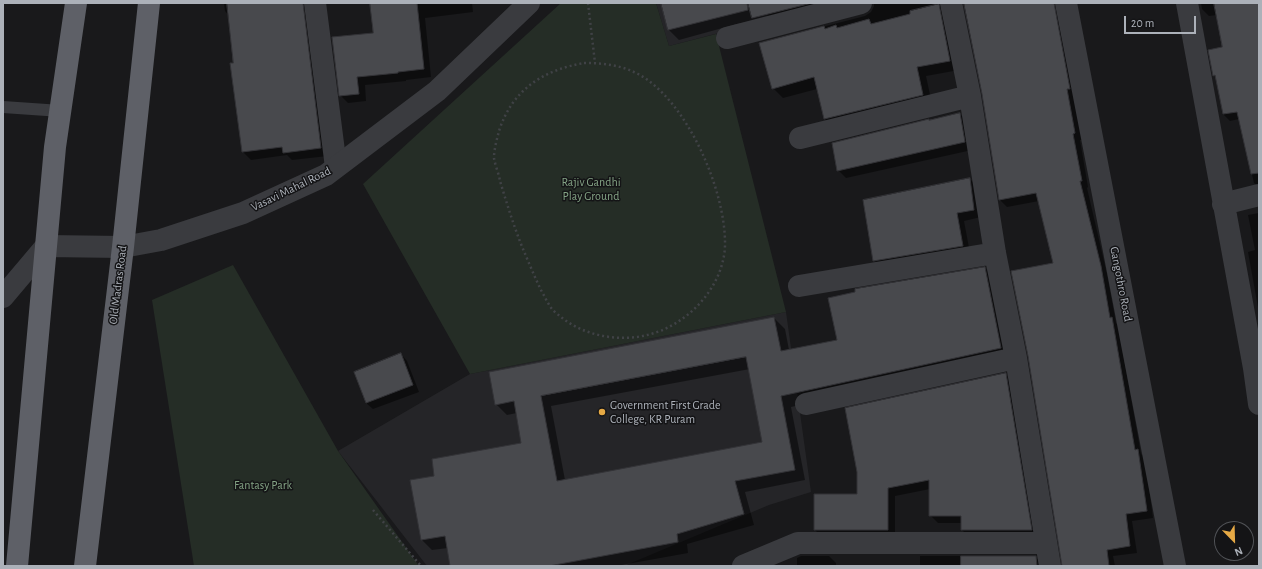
<!DOCTYPE html>
<style>
body{margin:0}
#map{position:relative;width:1262px;height:569px;overflow:hidden;background:#19191b;font-family:"Alegreya Sans",sans-serif}
canvas{display:block}
.frame{position:absolute;inset:0;border:4px solid #acb1b9;pointer-events:none}
.north{position:absolute;left:1214px;top:521px;width:40px;height:40px;box-sizing:border-box;background:#141416;border:1px solid #515357;border-radius:50%;rotate:157deg;font-size:11px;font-weight:700;line-height:16px;text-align:center;color:#acb1b9}
.north::after{content:'';display:block;margin:auto;width:14px;height:18px;background:#e6a945;clip-path:polygon(50% 0,100% 100%,50% 72%,0 100%)}
.scale{position:absolute;left:1124px;top:16px;width:72px;height:18px;box-sizing:border-box;border:2px solid #acb1b9;border-top:0;padding-left:5px;font-size:12px;line-height:14px;white-space:nowrap;color:#acb1b9;-webkit-text-stroke:3px #141416;paint-order:stroke}
</style>
<div id="map">
<canvas width="1262" height="569"></canvas>
<div class="frame"></div>
<div class="north">N</div>
<div class="scale">20 m</div>
</div>
<script>
const g = document.querySelector('canvas').getContext('2d');
g.lineJoin = 'round';
function paint(path, color) {
  g.fillStyle = color;
  g.fill(path, 'evenodd');
}
function strokePath(path, color, width, dash) {
  g.strokeStyle = color;
  g.lineWidth = width;
  g.lineCap = dash ? 'butt' : 'round';
  g.setLineDash(dash || []);
  g.stroke(path);
}
function drawText(font, color, halo, rows, align = 'center') {
  g.font = font + ' "Alegreya Sans",sans-serif';
  g.lineWidth = 3;
  g.setLineDash([]);
  g.textBaseline = 'middle';
  g.strokeStyle = halo;
  g.fillStyle = color;
  for (const [text, x, y, turn = 0] of rows) {
    g.save();
    g.translate(x, y);
    g.rotate((+turn || 0) * Math.PI / 180);
    g.textAlign = isNaN(turn) ? turn : align;
    if (halo) g.strokeText(text, 0, 0);
    g.fillText(text, 0, 0);
    g.restore();
  }
}
paint(new Path2D(`
 M656,3H764L769,20L669,46Z
 M786,312L811,492L769,505L624,566H427L338,451L470,374Z`), '#252528');
paint(new Path2D(`
 M561,3H656L669,46L716,34L786,312L470,374L363,184Z
 M233,265L338,451L419,566H194L152,300Z`), '#252d26');
paint(new Path2D(`
 M224,3H312L328,156L292,160L287,155L251,160L243,152L231,64L234,63L229,16L225,11Z
 M371,3H472L473,12L425,18L431,77L406,80V81L365,85L366,101L348,103L340,95L374,33Z
 M661,3H857L737,24L679,40L669,30Z
 M874,3H944L959,70L926,76L932,104L834,128L825,119L817,89L783,98L773,88L760,43L865,16L871,12L874,6Z
 M970,3H1059L1082,140H1080L1088,187L1087,188L1107,274L1116,323L1118,325L1141,454L1145,457L1153,518L1132,521L1137,553L1113,556L1115,566H1063L1054,264L1039,201L1007,207L1000,200Z
 M1201,3H1259V188L1254,183L1239,119L1230,121L1223,114L1217,78L1214,75L1223,48L1217,15L1209,16L1202,9Z
 M960,114L968,123L972,150L846,178L838,170Z
 M970,179L978,187L981,217L964,221L970,253L882,268L874,260Z
 M1259,213V313L1248,252L1255,250L1248,215Z
 M985,268L995,279L1011,359L791,407L805,480L745,492L754,525L687,544L688,553L616,566H451L448,548L432,550L422,540L436,477L523,444L517,413L507,415L496,404L774,318L785,329L789,350L838,341ZM750,369L764,443L565,480L551,406Z
 M401,354L407,361L419,392L373,409L366,403Z
 M1005,374L1013,382L1038,538H970L962,530V523H938L930,515V489L895,496V538H823L815,530V495H858Z
 M801,556H829L836,563V566H797V558Z
 M920,556H1035L1042,564L1043,566H920Z`), '#0007');
const building = new Path2D(`
 M227,3H303L321,148L283,153L282,147L242,152L230,63H233Z
 M370,3H417L424,69L398,72V73L357,77L359,94L339,96L332,37L373,33Z
 M661,3H747L748,10L668,30Z
 M748,3H812L752,18Z
 M964,3H1054L1070,89H1067L1075,133L1073,134L1082,181H1080L1101,266L1110,318L1112,317L1135,450L1138,449L1147,511L1126,514L1130,546L1107,550L1109,566H1062L1028,356L1011,271L1053,263L1036,193L999,200L982,94Z
 M1214,3H1259V173L1251,174L1237,112L1223,114L1215,75L1213,76L1208,50L1222,47Z
 M939,4L950,61L917,67L923,95L824,119L814,77L772,89L759,43L824,26L825,29L836,25L837,28L869,19L871,24L910,14V11Z
 M960,113L965,142L837,171L832,143L929,119V120Z
 M970,178L974,210L957,213L963,246L873,261L863,200Z
 M985,267L1001,348L781,396L795,470L735,481L744,514L677,534L678,542L549,566H450L445,536L421,540L410,480L434,476L432,459L521,443L514,401L495,405L489,372L774,317L781,351L837,340L828,298L855,292V289ZM746,357L762,442L557,481L541,396Z
 M401,353L413,385L366,403L354,372Z
 M1006,373L1032,530H961V516H929V480L888,488V530H814V494H857V472L845,408Z
 M961,556H1036L1037,566H961Z`);
paint(building, '#48494d');
strokePath(building, '#333337', 1);
strokePath(new Path2D(`
 M588,3L595,63
 M584,63C603,63 621,65 638,74C687,100 726,191 725,245C724,287 687,326 647,335C619,342 584,336 561,317C557,314 552,310 550,306C547,302 545,297 542,292C535,278 529,263 523,249C514,227 507,204 500,181C499,174 495,165 494,158C494,149 497,139 499,131C512,90 543,70 584,63Z
 M373,510L421,566`), '#404246', 2.5, [2, 3]);
strokePath(new Path2D(`
 M3,107L61,111`), '#3a3b3f', 12);
strokePath(new Path2D(`
 M315,3L336,167
 M951,3L970,96L995,253L1016,358L1050,566
 M1066,3L1175,566
 M1187,3L1254,368L1259,404
 M727,38L861,3
 M800,138L970,96
 M1223,204L1259,195
 M799,286L995,253
 M806,404L1016,358
 M743,566L798,543H1046`), '#3a3b3f', 22);
strokePath(new Path2D(`
 M3,297L46,246L123,247L161,240L243,213L326,175L437,91L529,3`), '#3a3b3f', 22);
strokePath(new Path2D(`
 M17,566L55,147L76,3
 M85,566L123,247L149,3`), '#5e6067', 22);
for (const [x, y, r, color] of [
 [602,412,4,"#e6a945"]
]) {
  const dot = new Path2D();
  dot.arc(x, y, r, 0, 2 * Math.PI);
  g.fillStyle = color;
  g.fill(dot);
  strokePath(dot, '#141416', 1.5);
}
drawText('12px', '#84a385', '#141416', [
 ["Rajiv Gandhi",591,182],
 ["Play Ground",591,196],
 ["Fantasy Park",263,485]
]);
drawText('12px', '#acb1b9', '#141416', [
 ["Vasavi Mahal Road",291,189,-26],
 ["Gangothro Road",1121,284,79],
 ["Old Madras Road",118,285,-83]
]);
drawText('12px', '#acb1b9', '#141416', [
 ["Government First Grade",610,405],
 ["College, KR Puram",610,419]
], 'left');
</script>
